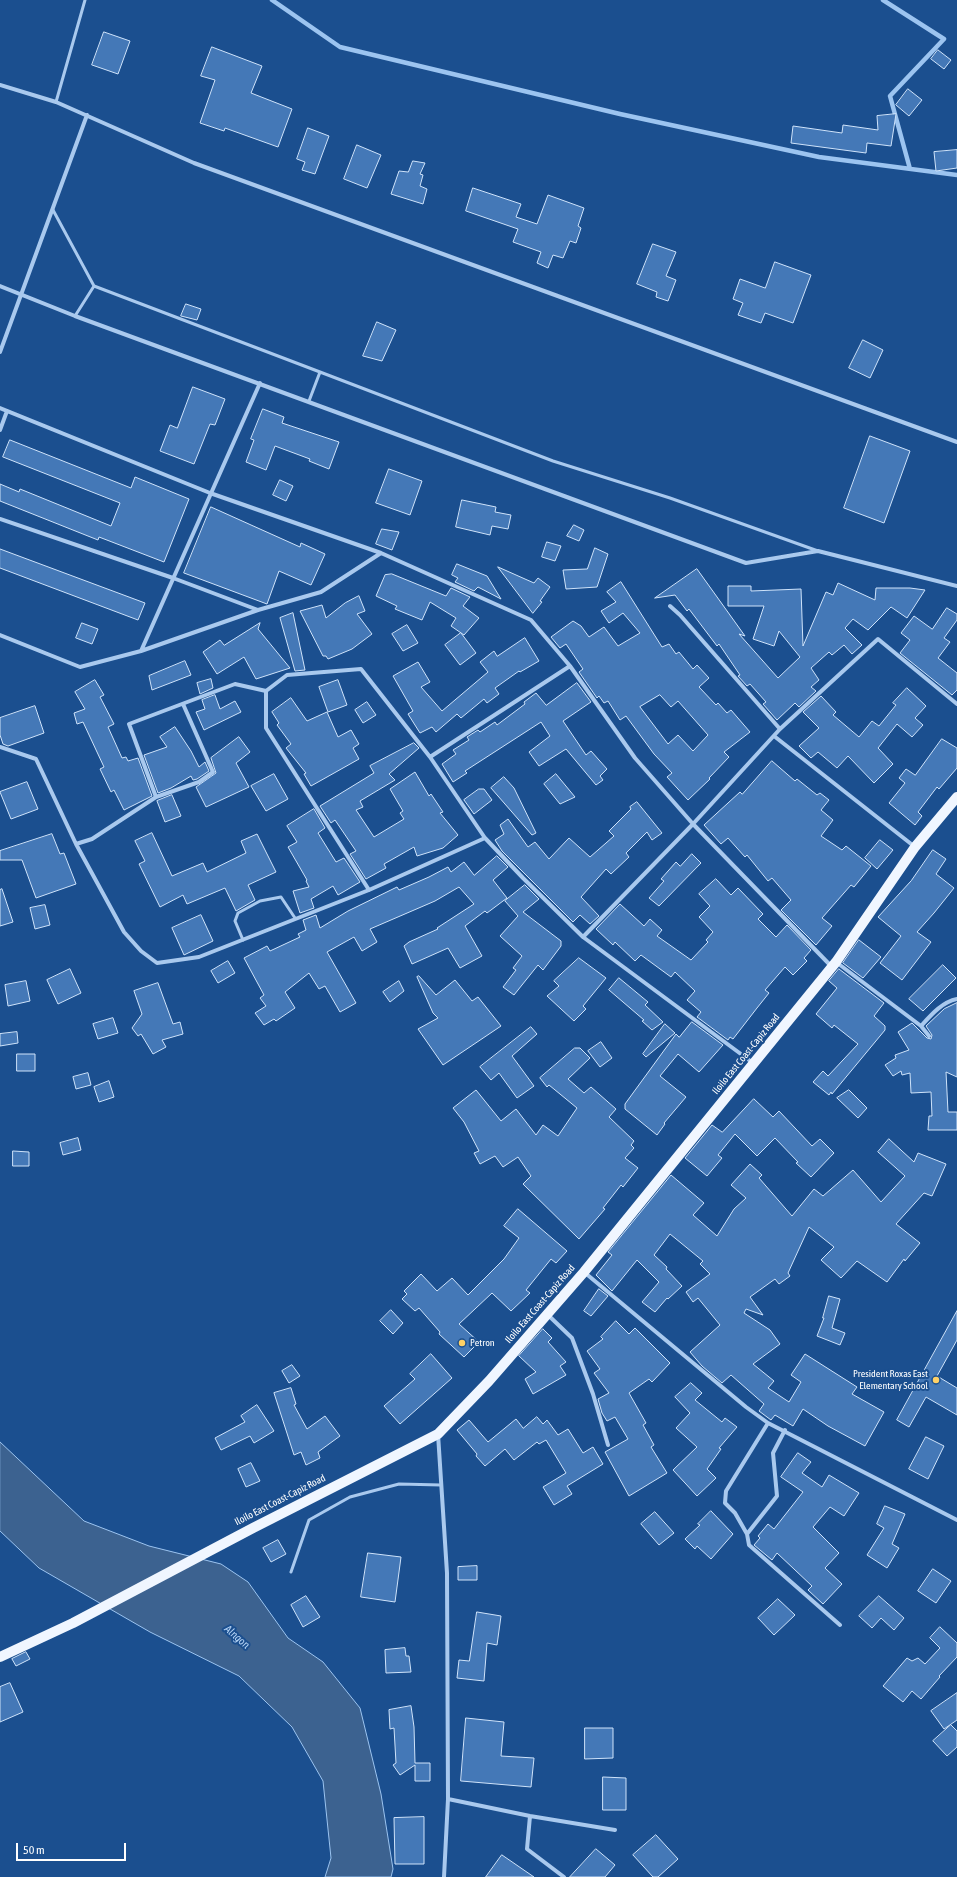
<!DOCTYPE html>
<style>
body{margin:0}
#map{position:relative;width:957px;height:1877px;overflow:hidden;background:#1b4f8f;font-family:"Asap Condensed",sans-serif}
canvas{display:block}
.scale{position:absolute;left:16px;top:1843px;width:110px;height:18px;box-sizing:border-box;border:2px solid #fff;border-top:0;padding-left:5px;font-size:12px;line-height:14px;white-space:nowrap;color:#fff;-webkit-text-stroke:3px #1b4f8f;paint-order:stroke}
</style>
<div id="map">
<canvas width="957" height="1877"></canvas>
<div class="scale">50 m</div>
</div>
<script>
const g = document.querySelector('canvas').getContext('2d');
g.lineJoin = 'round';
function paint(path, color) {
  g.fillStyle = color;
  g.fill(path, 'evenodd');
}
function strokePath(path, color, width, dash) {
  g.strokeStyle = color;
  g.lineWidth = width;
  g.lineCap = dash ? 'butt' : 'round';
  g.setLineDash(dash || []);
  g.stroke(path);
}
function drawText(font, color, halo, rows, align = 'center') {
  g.font = font + ' "Asap Condensed",sans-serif';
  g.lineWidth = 4;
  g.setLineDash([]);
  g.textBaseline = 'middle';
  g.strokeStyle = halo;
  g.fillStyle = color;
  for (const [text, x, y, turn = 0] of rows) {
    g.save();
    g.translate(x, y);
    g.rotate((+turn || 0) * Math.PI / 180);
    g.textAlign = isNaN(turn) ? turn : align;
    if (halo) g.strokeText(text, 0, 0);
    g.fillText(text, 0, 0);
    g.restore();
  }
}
const water = new Path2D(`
 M0,1442L84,1521L149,1546L221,1564L248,1582L288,1638L323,1662L360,1708L381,1794L393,1869L391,1877H325L331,1858L323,1781L292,1727L239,1676L150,1632L39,1568L0,1531Z`);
paint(water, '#3c6290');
strokePath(water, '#9cc4f0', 1);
strokePath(new Path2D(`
 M272,0L340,47L620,114L819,157L957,175
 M883,0L944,39L890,96L910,169`), '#9cc4f0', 4.5);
const building = new Path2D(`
 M104,32L130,41L118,74L92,65Z
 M212,47L262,66L251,93L292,109L278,147L225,128L224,131L200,123L215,80L201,76Z
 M938,50L951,60L944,69L931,59Z
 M908,89L922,100L909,116L896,105Z
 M896,114L891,146L867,143L866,153L791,143L793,126L842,133L843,125L878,130L877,116Z
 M308,128L329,136L315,174L302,170L305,162L297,159Z
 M357,145L381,155L367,188L344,179Z
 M957,150V168L936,171L934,152Z
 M413,161L425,163L420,174L423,175L420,186L427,189L423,204L391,194L399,171L408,172Z
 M473,188L521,204L516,217L537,224L548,195L584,208L578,226L581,228L576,243L570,241L563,258L553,255L548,268L537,263L541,252L513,242L518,229L466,211Z
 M653,244L676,252L666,276L676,280L668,301L656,297L657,292L637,284Z
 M775,262L811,275L793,323L765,313L761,323L738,315L743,303L733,299L740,279L765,288Z
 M186,304L201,309L197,320L181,316Z
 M377,322L396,330L382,361L363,356Z
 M863,340L883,350L870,378L849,368Z
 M193,387L225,399L215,425L210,424L194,464L160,451L170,425L177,428Z
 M263,409L284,417L282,423L339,442L329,469L309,461L310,459L275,446L266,470L246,462L254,440L251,439Z
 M870,436L910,451L884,523L844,508Z
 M10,440L131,488L135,477L189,499L164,562L99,537L98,540L0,501V484L19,492L20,489L111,526L120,503L3,457Z
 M389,469L422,481L410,515L376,503Z
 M280,480L293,486L286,501L273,495Z
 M462,500L496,507L495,512L511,515L508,529L492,526L490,535L456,527Z
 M211,507L300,547L301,543L325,554L311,585L279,571L267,604L184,573Z
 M574,525L584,530L579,541L567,536Z
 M382,529L399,532L392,550L376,544Z
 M547,542L561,546L555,561L542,557Z
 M595,548L608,554L597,587L566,589L563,570L587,569Z
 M0,549L145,603L138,620L0,568Z
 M457,564L487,576L501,599L478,587L474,591L455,582L458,578L452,575Z
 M498,567L534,583L538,578L550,587L540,601L542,602L533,613Z
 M697,569L745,636L739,634L778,678L800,657L779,631L774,646L753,639L764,606H728V586H751V591L801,589L803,646L826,592L833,595L838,583L875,600L876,588H910L925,590L907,618L891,607L868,630L853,619L845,628L862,645L852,654L844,645L832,655L829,652L811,668L819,680L811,687L816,691L799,707L795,703L777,720L763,704L766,702L750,684L747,686L738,676L740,675L719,644L717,646L689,609L687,611L675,595L655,598Z
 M392,574L446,596L451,588L470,597L463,606L479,618L464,635L451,626L456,618L430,602L422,620L395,609L397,606L376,596L385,575Z
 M621,582L662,647L669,644L676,654L679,652L693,669L697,665L709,678L699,687L716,705L718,703L727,713L731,710L750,732L724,752L729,757L709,778L710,779L688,800L667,777L672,773L654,754L626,716L620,720L608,701L604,703L599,696L597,698L579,672L583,669L566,644L560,648L551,637L573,621L581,626L589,637L604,627L618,646L640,633L623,613L609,623L601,611L616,602L607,592ZM660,695L671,707L678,701L708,735L693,751L678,735L668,744L640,707Z
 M359,596L365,611L357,614L372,634L352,649L328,659L326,656H323L300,611L322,605L326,618L345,603Z
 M947,608L957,614V620L944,638L950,642L938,658L957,673V690L952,695L900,653L910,640L901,633L914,616L932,629Z
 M293,613L305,670L295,671L280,618Z
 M82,623L98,629L92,644L76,638Z
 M260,623L258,629L290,668L256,679L244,657L217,674L203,652L220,640L224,645Z
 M407,625L418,643L403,651L392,634Z
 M461,633L476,653L460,665L445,645Z
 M525,638L539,661L520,672L519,671L495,688L499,694L487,703L484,699L461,718L457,714L436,732L432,727L420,733L408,714L413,711L393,676L418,662L430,682L421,687L442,711L488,672L480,662L494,651L497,656Z
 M185,661L191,675L152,690L149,676Z
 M211,679L213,688L200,694L197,683Z
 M95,680L104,695L100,697L114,724L108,727L122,758L126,757L128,761L138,758L152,796L124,810L114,790L111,792L100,769L104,767L83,722L77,724L74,713L85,709L75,692Z
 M338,680L347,705L328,712L319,687Z
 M577,683L591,702L563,721L586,755L591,751L607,769L600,776L603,780L596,785L566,749L539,766L529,752L550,736L541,722L465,771L467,773L453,782L442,764L456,754L453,750L469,740L467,737L478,730L480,732L495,722L497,725L525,704L524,702L536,693L546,705Z
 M907,688L926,706L915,718L923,725L912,737L897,724L878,748L893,764L874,783L848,756L837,768L818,752L811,758L799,746L819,728L803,712L821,696L836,712L833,715L859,737L872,721L879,726L896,705L893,703Z
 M215,695L220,709L235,701L241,712L204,730L196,712L205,709L202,700Z
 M291,698L307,721L327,712L338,737L351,730L359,744L353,748L359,759L311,786L304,774L306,773L286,748L291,744L277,725L279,723L272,712Z
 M367,702L376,715L363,723L355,710Z
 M35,706L44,733L8,746L3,744L0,735V718Z
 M175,727L191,751L199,767L205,762L209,771L197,779L193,780L191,776L171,788L158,793L144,755L167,747L160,737Z
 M239,737L250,752L236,763L249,787L206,807L196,787L216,773L211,758Z
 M942,739L957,748V768L939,789L937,787L918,812L922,816L915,825L889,803L905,783L899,778L906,769L915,775Z
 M414,743L419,748L389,774L395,780L360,801L363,807L356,810L374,837L404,819L400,813L403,811L390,789L415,772L429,796L431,794L443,812L440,813L458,835L443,848L417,856L414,847L384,864L386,868L366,879L350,854L356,851L335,820L331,823L320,806L374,773L370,766Z
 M772,761L795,781L797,779L817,795L820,793L829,800L821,810L833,820L821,836L842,850L846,846L871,866L854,887L851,885L822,918L832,926L816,945L781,910L791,900L772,878L768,881L747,855L745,857L728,838L721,844L704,825L740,792L742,794Z
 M274,774L288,799L266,811L251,786Z
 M556,774L575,797L560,804L544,784Z
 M504,777L514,788L536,833L532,835L491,788Z
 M27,782L38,809L11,819L0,792Z
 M479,789H484L492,800L474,814L464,800Z
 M172,795L181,816L165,822L157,801Z
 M637,802L662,833L652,840L647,832L626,853L629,857L611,874L606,869L581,897L599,916L590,924L580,915L573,922L502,851L495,840L504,834L500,825L508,819L528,847L535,842L549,859L569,838L590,857L614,836L609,831L631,809L630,807Z
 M314,809L325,828L318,833L336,862L344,858L360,882L338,895L333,886L311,899L314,908L300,913L293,891L309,887L306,881L307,880L288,847L297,842L287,826Z
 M152,833L172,876L203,863L207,872L246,853L241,841L257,834L276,872L248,885L255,900L236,911L225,888L187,904L183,895L160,907L139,864L145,861L135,841Z
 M52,834L60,854L64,853L76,884L36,898L22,860H0V851Z
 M880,840L893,850L877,869L865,858Z
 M933,850L946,859L936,874L954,888L934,913L917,932L931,942L902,980L880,963L901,936L878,917L911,881Z
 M692,854L701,863L659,906L649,898L664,881L661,879L676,862L680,866Z
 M497,856L508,867L493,880L507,898L487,913L485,911L465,926L482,956L460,968L448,948L412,964L404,946L409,942L438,929L437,928L474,904L459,887L435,901L370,929L377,942L362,951L354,937L327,952L356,1003L340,1012L325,986L319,989L309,973L285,992L295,1008L276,1021L274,1019L264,1025L255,1013L266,1006L260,998L264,995L244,958L267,946L270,951L300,937L298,934L306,930L303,920L316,915L320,928L348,911L397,887L399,890L429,877L448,867L451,872L464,862L474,875Z
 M716,879L731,895L738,888L763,914L758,919L776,937L787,925L811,950L804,958L807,961L793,975L785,967L765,990L769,993L757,1008L733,1039L730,1037L728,1040L697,1017L701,1012L687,1000L695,991L675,972L671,977L641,955L635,961L615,942L613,945L596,929L620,904L644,926L650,919L662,930L657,936L691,960L708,942L706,940L713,932L699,917L710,906L699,894Z
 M525,885L539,899L523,912L561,941V946L543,970L538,965L514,995L503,987L516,970L513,968L522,956L500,936L518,916L505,901Z
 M2,889L13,922L0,926V890Z
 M45,905L50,925L35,929L30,908Z
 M201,915L213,941L184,955L172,928Z
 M859,940L881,957L863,978L843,963Z
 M579,958L606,978L583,1006L586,1009L574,1021L547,996L559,986L554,981Z
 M228,961L235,973L218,983L211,971Z
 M943,965L956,978L923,1011L909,999Z
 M70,969L81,993L58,1004L47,980Z
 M839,969L884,1003L874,1016L885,1026V1030L832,1094L831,1092L829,1095L813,1082L823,1071L828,1076L858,1044L834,1025L832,1028L816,1014L837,988L829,981Z
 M419,976L436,995L455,980L472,1001L478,997L501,1026L443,1065L418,1029L438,1018L433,1013L417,977Z
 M619,978L648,1002L645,1005L663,1022L652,1030L642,1021L644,1020L609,990Z
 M26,981L30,1001L8,1006L5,985Z
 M399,981L404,991L390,1002L383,992Z
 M158,983L173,1024L180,1022L183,1034L162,1040L166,1047L153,1054L141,1034L138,1036L132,1028L142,1014L134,991Z
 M957,1003V1077L946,1072L948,1112H957V1130H928L929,1116H932L931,1092L911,1093L910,1073L902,1075L901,1071L893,1076L885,1065L896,1058L895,1055L909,1050L898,1032L912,1023L927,1038L931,1039L932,1035L926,1026L944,1009Z
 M113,1018L118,1033L98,1039L93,1024Z
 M692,1022L723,1045L699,1072L678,1054L660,1076L686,1097L664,1123L665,1124L657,1135L625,1109V1104L676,1034L679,1037Z
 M665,1024L675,1033L646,1057L643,1054Z
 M531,1027L537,1034L512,1056L534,1086L517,1098L499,1073L491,1080L480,1067Z
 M17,1032L18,1043L0,1046V1034Z
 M601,1042L612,1058L600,1067L588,1051Z
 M575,1048H580L590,1058L568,1079L584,1093L591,1087L616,1109L609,1117L634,1141L631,1145L634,1148L625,1158L638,1168L623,1187L621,1185L603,1208L605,1209L579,1239L523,1184L531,1176L518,1157L503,1167L495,1156L480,1164L474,1153L479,1151L464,1122L453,1108L476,1090L501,1121L516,1109L536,1135L543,1125L558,1136L577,1108L549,1085L547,1087L540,1078Z
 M17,1054H35V1071H17Z
 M88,1073L91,1085L76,1089L73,1077Z
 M109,1081L114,1097L99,1102L94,1087Z
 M849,1090L867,1108L858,1118L837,1098Z
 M754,1099L773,1117L779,1111L812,1146L820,1139L834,1153L811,1177L796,1163L798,1162L775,1138L757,1156L735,1134L718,1155L722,1158L707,1176L685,1158L712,1125L722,1132Z
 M78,1138L81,1150L63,1155L60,1143Z
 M889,1139L914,1162L918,1153L946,1164L932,1196L924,1193L896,1224L920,1243L905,1261L904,1259L887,1282L857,1261L841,1278L821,1260L834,1247L809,1227L788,1273L790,1276L779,1284L775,1279L750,1297L763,1315L746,1309L744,1313L770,1330L780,1344L753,1364L774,1381L768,1388L789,1402L801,1382L791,1375L805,1354L857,1387L852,1394L884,1412L865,1446L828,1426L803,1409L793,1426L775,1415L771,1420L759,1411L764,1404L731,1375L722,1383L702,1366L690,1352L720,1325L698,1298L693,1302L686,1292L710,1274L700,1264L703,1261L670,1234L654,1255L667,1267L666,1269L682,1286L668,1299L667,1298L655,1312L642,1302L659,1282L637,1260L612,1291L596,1275L612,1255L608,1252L671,1175L704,1203L693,1215L717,1236L734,1209L746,1198L731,1185L750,1164L762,1175L759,1178L792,1216L814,1189L823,1196L853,1170L881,1202L905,1176L878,1152Z
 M13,1151L29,1152V1166H13Z
 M518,1209L567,1251L556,1263L551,1259L526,1290L530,1293L511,1311L492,1293L459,1324L479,1342L464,1357L439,1334L440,1332L419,1308L415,1311L402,1299L407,1294L404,1291L421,1274L437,1291L452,1278L468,1295L504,1259L519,1238L504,1226Z
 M599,1289L608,1296L591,1316L584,1311Z
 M829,1296L840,1299L832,1328L845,1333L840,1345L817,1336L824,1318H823Z
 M391,1310L403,1323L393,1334L380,1321Z
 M957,1311V1340L937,1376L957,1388V1415L926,1397L909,1427L897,1420Z
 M616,1321L629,1334L635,1328L670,1363L652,1382L649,1379L629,1393L646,1423L643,1425L654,1445L651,1447L667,1473L629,1496L605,1452L628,1439L615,1417L607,1421L602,1413L598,1399L609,1393L594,1373L600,1369L587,1351L603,1339L601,1337Z
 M543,1329L552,1338L548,1342L566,1362L560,1366L566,1375L533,1394L525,1379L536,1372L519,1356Z
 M431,1354L452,1378L400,1424L384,1406L415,1379L410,1374Z
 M292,1365L300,1376L289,1383L282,1371Z
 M691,1383L702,1393L695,1400L722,1422L725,1418L737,1427L719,1448L721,1449L707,1469L716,1478L697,1496L673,1470L697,1447L676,1428L690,1413L675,1397Z
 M291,1388L296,1404L294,1405L307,1429L325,1416L340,1436L318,1452L320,1458L306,1465L301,1452L294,1455L274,1393Z
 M257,1405L274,1431L254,1443L250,1436L221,1450L215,1438L245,1422L241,1416Z
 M537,1417L543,1424L547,1420L558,1435L568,1429L583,1453L593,1447L603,1464L567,1486L572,1494L554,1505L543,1487L566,1473L546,1440L539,1444L537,1442L514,1460L505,1449L485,1466L476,1456L477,1454L457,1430L469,1420L488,1442L516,1419L523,1428Z
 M926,1437L944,1446L928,1479L909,1469Z
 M798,1453L811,1462L802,1473L822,1487L829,1475L859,1493L844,1516L830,1507L813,1527L839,1553L825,1568L842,1584L823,1604L808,1590L812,1586L777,1553L772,1560L754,1545L760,1538L758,1536L768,1524L774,1529L803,1492L781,1477Z
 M251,1463L260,1481L246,1487L238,1469Z
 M885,1506L905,1514L892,1544L899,1548L887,1568L867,1555L884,1528L877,1524Z
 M711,1511L733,1534L711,1559L697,1546L695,1549L685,1539L700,1525L698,1524Z
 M655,1512L674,1533L659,1545L641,1524Z
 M278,1540L286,1554L271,1562L263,1548Z
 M368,1553L401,1557L395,1602L361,1597Z
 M477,1566V1580H458V1567Z
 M933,1569L951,1581L936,1603L918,1591Z
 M306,1596L320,1617L303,1627L291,1605Z
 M879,1596L904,1618L894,1630L881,1618L872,1628L859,1616Z
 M778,1599L795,1615L774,1635L758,1618Z
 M477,1612L501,1616L497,1645L487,1643L484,1681L457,1678L459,1660L469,1661Z
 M940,1627L957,1643V1657L939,1676L940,1677L921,1699L912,1691L903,1702L883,1686L907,1658L912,1661L918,1658L925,1664L940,1648L930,1638Z
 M405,1648L406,1656H409L411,1672L386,1673L385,1650Z
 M26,1652L30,1659L16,1666L12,1659Z
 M10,1683L23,1712L0,1722V1687Z
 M957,1693V1720L944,1729L931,1711Z
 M411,1706L414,1727L415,1763H430V1781H415V1765L400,1775L393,1765L396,1763L394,1728L390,1729L389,1710Z
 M466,1718L504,1722L501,1756L534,1758L531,1787L461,1781Z
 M951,1725L957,1731V1747L947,1756L933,1741Z
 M585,1728H613V1758L585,1759Z
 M603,1777L626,1778V1810H603Z
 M424,1817V1864H395L394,1818Z
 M656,1835L678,1859L658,1877H653L633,1855Z
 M596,1849L615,1865L605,1877H570Z
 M502,1855L534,1877H486Z`);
paint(building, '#4478b7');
strokePath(building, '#cfe3fa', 1);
strokePath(new Path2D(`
 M56,102L85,0
 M53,210L94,286L320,372L309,401
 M75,316L94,286
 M320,372L553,461L670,498L818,551
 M243,940L235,921L238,913L260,901L281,897L295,918
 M291,1572L309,1520L350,1497L399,1484L441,1485`), '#a9c9ee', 3);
strokePath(new Path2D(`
 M0,85L56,102L194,163L957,442
 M0,286L75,316L746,563L818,551L957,586
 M0,352L87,115
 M0,408L210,493L381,553L531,620L570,666L635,758L693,824L832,967
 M0,430L7,411
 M0,519L173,578L258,610L321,592L381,553
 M670,606L680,615L780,729
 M0,635L80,667L141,651L258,610
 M141,651L260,383
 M266,691V728L369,890
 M774,736L915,847
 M0,747L36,759L76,844L124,932L141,951L157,963L199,957L369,890L485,838
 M430,757L570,666
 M156,797L129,724L235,684L266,691L287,675L361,669L430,757L485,838L523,878L583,937L753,1063
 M76,844L92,839L156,797L199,782L213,772L183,704
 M583,937L693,824L780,729L878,639L957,704
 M836,962L921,1026L929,1036
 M921,1026C931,1015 942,1002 957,999
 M584,1272L746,1407L768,1423L957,1520
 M548,1315L572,1338L593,1394L608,1445
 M768,1423L726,1491L725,1503L735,1513L747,1534L777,1496L773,1453L785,1430
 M438,1434L447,1573L448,1799L444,1877
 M747,1534L749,1545L840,1625
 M448,1799L530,1816L615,1830
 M530,1816L527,1849L564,1877`), '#a9c9ee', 4);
strokePath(new Path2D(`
 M0,1657L73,1623L253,1528L438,1434L489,1381L584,1272L836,962L915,847L957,797`), '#f0f6ff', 10);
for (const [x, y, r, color] of [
 [462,1343,4,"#ffd166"],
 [936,1380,4,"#ffd166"]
]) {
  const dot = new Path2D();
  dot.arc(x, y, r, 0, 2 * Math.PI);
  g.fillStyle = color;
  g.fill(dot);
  strokePath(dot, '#1b4f8f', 1.5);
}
drawText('10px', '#fff', '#1b4f8f', [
 ["Iloilo East Coast-Capiz Road",746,1054,-51],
 ["Iloilo East Coast-Capiz Road",540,1304,-49],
 ["Iloilo East Coast-Capiz Road",280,1500,-27]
]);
drawText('10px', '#fff', '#1b4f8f', [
 ["Petron",470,1343],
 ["President Roxas East",928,1374,"right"],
 ["Elementary School",928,1386,"right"]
], 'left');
drawText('italic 11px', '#b5d3f5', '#1b4f8f', [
 ["Alngon",237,1637,41]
]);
</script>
